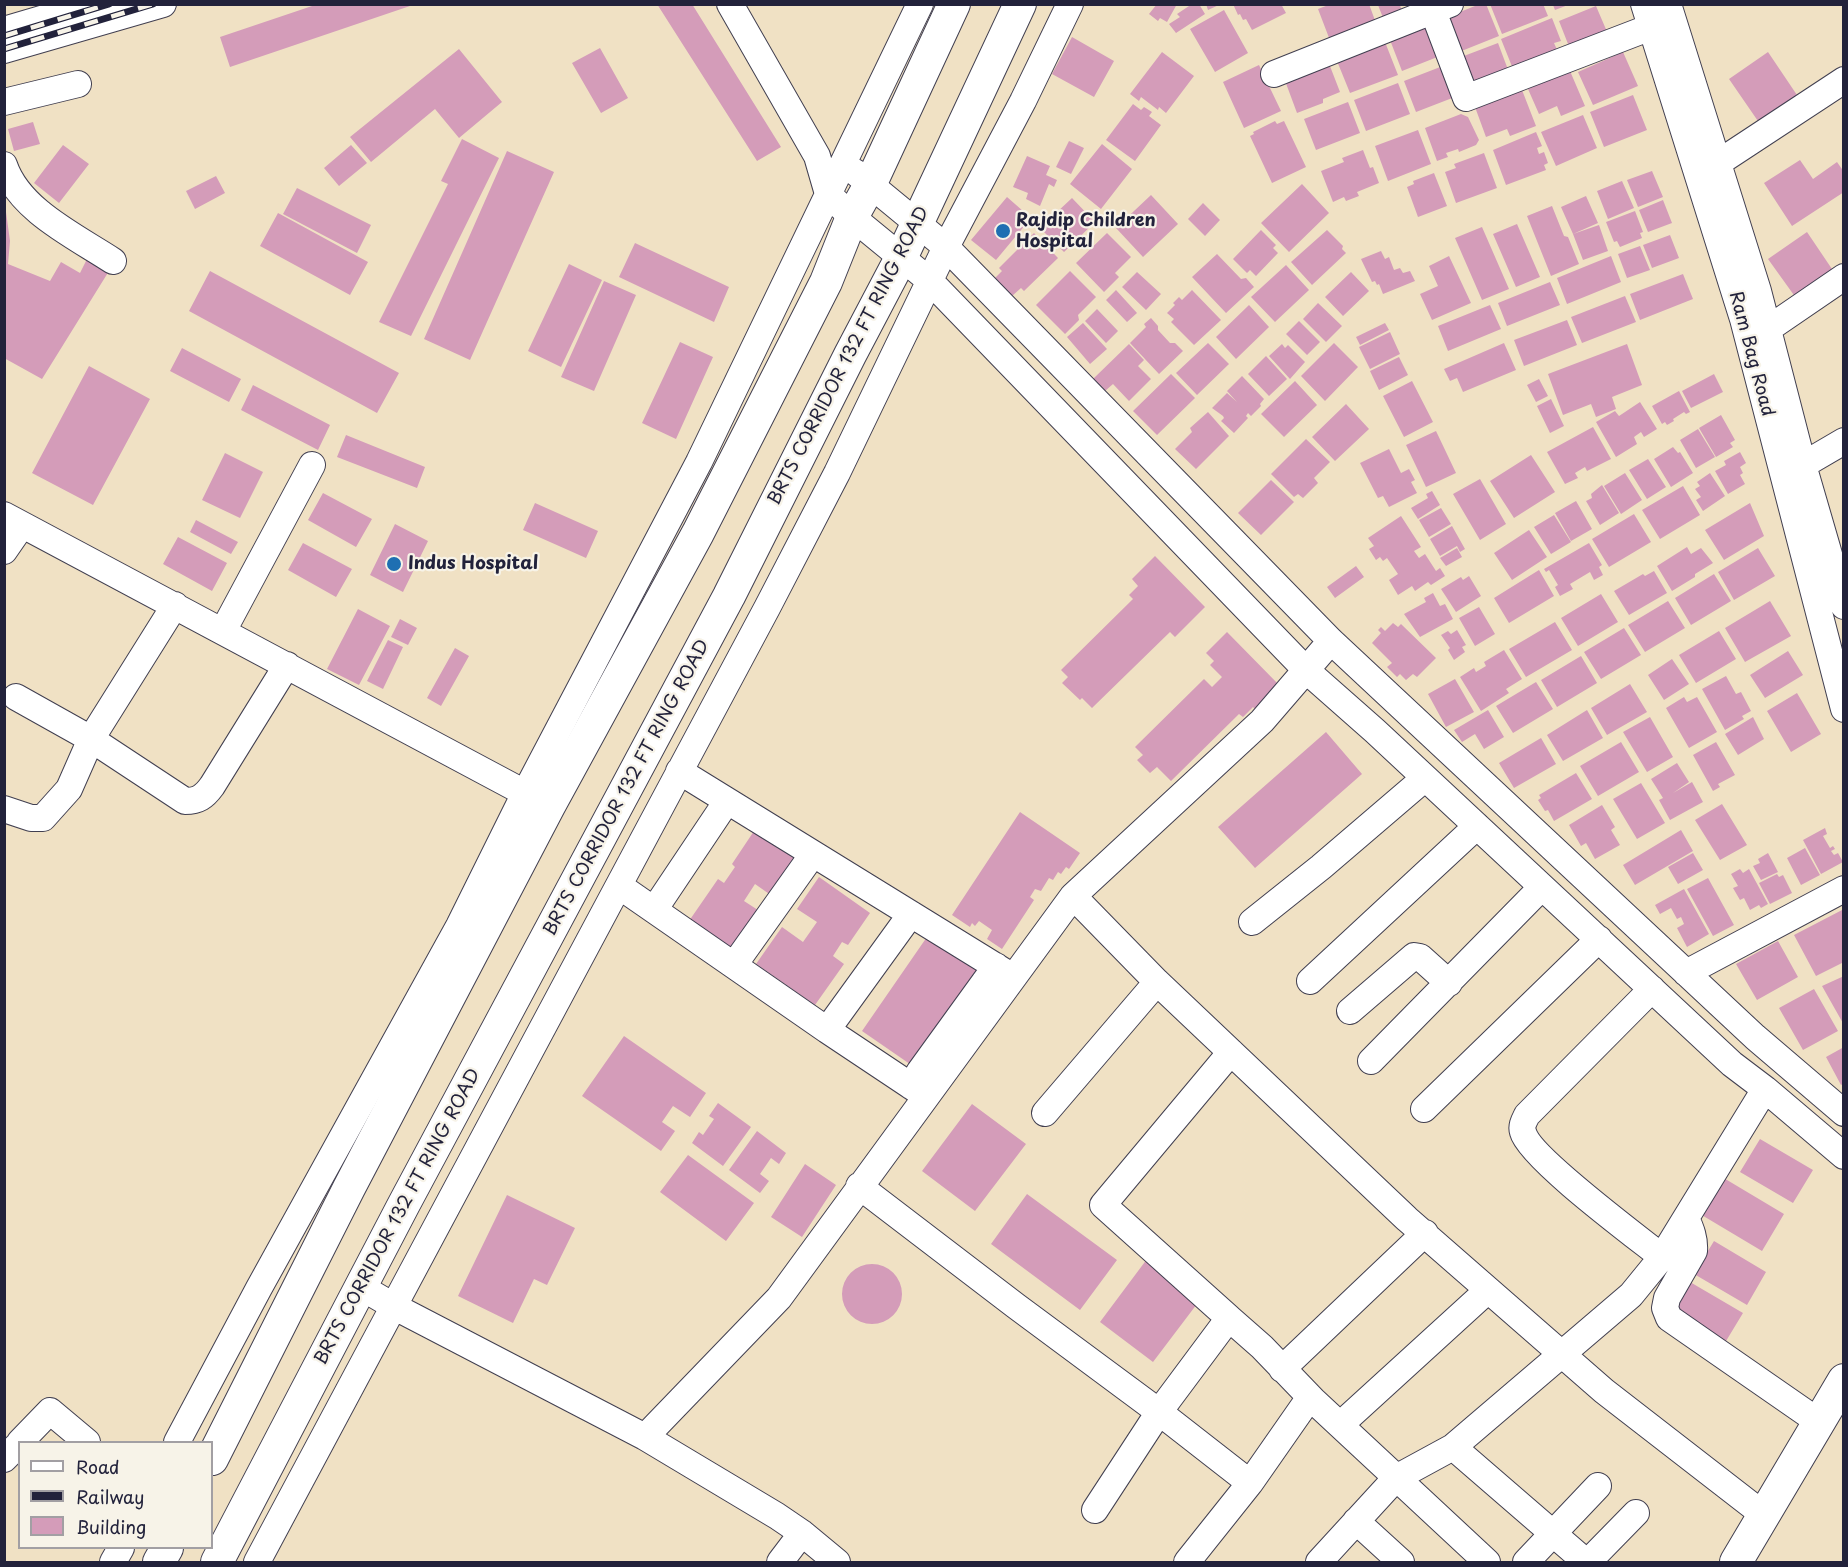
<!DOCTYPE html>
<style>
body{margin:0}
#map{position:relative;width:1848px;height:1567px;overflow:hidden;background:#f0e1c4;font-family:"Playpen Sans",sans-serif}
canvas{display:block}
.frame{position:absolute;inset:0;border:6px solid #22223b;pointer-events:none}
.legend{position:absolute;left:18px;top:1441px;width:195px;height:108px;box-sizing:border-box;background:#f7f3e8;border:2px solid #a29fa3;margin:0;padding:8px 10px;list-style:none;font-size:18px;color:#22223b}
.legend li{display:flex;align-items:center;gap:12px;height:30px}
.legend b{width:30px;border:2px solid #a29fa3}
</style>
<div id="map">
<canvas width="1848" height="1567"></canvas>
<div class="frame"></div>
<ul class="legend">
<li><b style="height:8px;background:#fff"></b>Road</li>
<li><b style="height:8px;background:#22223b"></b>Railway</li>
<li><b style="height:16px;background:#d49cb9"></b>Building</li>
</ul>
</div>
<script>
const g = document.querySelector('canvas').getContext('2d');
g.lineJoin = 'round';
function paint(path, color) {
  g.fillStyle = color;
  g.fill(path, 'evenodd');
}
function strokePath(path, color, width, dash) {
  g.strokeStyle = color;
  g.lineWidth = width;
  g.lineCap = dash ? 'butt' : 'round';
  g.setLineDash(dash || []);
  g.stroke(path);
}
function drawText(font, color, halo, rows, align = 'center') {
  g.font = font + ' "Playpen Sans",sans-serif';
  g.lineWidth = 4.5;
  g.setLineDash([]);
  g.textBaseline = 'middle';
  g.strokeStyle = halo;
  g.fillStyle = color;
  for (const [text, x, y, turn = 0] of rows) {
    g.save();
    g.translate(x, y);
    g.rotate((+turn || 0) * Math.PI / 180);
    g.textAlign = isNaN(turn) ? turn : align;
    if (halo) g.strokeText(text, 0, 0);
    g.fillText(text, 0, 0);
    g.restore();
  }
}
paint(new Path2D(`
 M318,4H410V6L230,67L220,37Z
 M657,4H692L781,147L757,161Z
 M1157,4H1177L1167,22L1160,18L1158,21L1149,14Z
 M1192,4H1199L1205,14L1176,33L1169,24L1180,17L1177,14Z
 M1206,4H1221L1208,10Z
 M1233,4H1281L1286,13L1252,30L1246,19L1243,20L1240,14L1238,15Z
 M1331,4H1369L1377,26L1331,43L1318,9Z
 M1480,4H1486L1499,36L1454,54L1440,20Z
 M1490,4H1543L1548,16L1502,34Z
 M1378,5H1400L1403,15L1385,23Z
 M1553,5H1568L1555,10Z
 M1596,6L1608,34L1570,49L1559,21Z
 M1224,10L1248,53L1215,72L1190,29Z
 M1552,18L1561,41L1554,43L1558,52L1515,74L1501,39Z
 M1433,23L1445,54L1402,71L1390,40Z
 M1072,37L1114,61L1094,97L1052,74Z
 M1385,42L1398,75L1350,93L1337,61Z
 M1498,43L1510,75L1468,91L1456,59Z
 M600,48L628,98L601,113L572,63Z
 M459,49L502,102L459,138L435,109L371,162L350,137Z
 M1162,52L1194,76L1166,113L1159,107L1158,110L1141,97L1139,101L1130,94Z
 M1623,52L1638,86L1593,105L1578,72Z
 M1768,52L1799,98L1760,124L1729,79Z
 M1328,61L1340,92L1323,99V103L1297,113L1284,78Z
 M1448,64L1460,95L1416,112L1404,81Z
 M1259,65L1281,111L1244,128L1223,82Z
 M1570,71L1585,106L1561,116L1557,106L1539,114L1528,89Z
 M1398,83L1410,114L1366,131L1354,100Z
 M1522,90L1536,126L1510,136L1507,129L1486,137L1475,107Z
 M1633,95L1647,130L1604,147L1590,112Z
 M1348,102L1360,133L1316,150L1304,119Z
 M1133,104L1141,110L1144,107L1152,112L1149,116L1161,125L1135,161L1106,140Z
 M1461,114L1468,117L1479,140L1476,145L1459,152L1458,149L1446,153L1448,157L1437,161L1425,128Z
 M1583,115L1597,148L1556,166L1541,132Z
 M1275,121L1277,124L1284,121L1306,167L1272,183L1250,136L1254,134L1253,132Z
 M33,122L40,144L14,151L8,129Z
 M1418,130L1431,164L1388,181L1375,146Z
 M1536,132L1542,146L1537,148L1539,154L1544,152L1548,163L1544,165L1546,170L1506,185L1493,150Z
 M462,139L499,158L411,336L379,322L448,184L441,181Z
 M1069,141L1084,148L1071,174L1056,167Z
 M1102,144L1132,169L1101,209L1070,184Z
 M63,145L89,164L59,203L34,183Z
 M351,145L367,163L339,186L324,168Z
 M1363,150L1370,168L1373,167L1379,183L1357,192L1359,196L1346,201L1344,197L1333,202L1321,171L1344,162L1342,158Z
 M507,151L554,172L470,360L424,339Z
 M1484,153L1497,188L1456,203L1445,172L1456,168L1454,164Z
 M1027,156L1050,166L1046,175L1057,180L1054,187L1049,184L1040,206L1026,199L1028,193L1013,187Z
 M1800,160L1813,179L1837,162L1844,172V192L1792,226L1764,183Z
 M1652,171L1663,197L1638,207L1627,180Z
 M1434,173L1447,206L1418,217L1407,187L1414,184L1413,181Z
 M216,176L225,193L195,209L186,191Z
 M1622,181L1634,208L1608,219L1597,191Z
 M1302,184L1329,213L1289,252L1261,223Z
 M297,188L371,225L357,253L283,214Z
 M1151,195L1178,224L1143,257L1116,228Z
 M1586,196L1598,223L1573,234L1561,207Z
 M1007,197L1031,218L996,260L971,240Z
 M1072,198L1095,222L1064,252L1040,228Z
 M1663,200L1672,223L1648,232L1639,210Z
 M1203,203L1220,220L1205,236L1188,219Z
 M1552,206L1564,236L1568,237L1579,264L1551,276L1527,216Z
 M1635,211L1643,232L1640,233L1642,238L1620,247L1617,241L1614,242L1606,222Z
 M6,212L10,241L8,264L50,281L61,262L80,273L87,259L109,271L42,379L4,358Z
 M278,213L368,262L350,295L260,246Z
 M1517,224L1540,277L1516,287L1493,234Z
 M1599,225L1608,251L1583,260L1573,234Z
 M1482,227L1509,289L1482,300L1455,238Z
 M1261,230L1276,245L1273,248L1278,253L1256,276L1250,270L1247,273L1233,259Z
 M1327,230L1343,246L1342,249L1346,253L1312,285L1291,262Z
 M1807,232L1834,272L1796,298L1768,259Z
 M1034,233L1058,258L1024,291L1021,288L1012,296L995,278L1002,271L999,268Z
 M1107,233L1131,257L1115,273L1119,277L1104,292L1076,263Z
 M1670,235L1679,258L1652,268L1643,245Z
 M635,243L729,287L714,322L619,277Z
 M1640,246L1650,270L1627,278L1618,254Z
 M1381,251L1385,259L1389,257L1394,270L1400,268L1403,273L1410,271L1415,281L1383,294L1379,284L1377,285L1375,281L1372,282L1361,259Z
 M1217,254L1241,279L1246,278L1254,287L1226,313L1192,277Z
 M1449,256L1471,303L1432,320L1420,294L1438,286L1429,266Z
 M1611,256L1621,282L1567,304L1557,278Z
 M569,264L602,280L561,367L528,351Z
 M1286,265L1309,290L1275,322L1251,297Z
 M210,271L399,373L377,413L189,311Z
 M1070,271L1096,297L1078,315L1079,320L1065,334L1036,305Z
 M1137,272L1161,294L1146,310L1122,287Z
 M1351,272L1369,291L1343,316L1325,297Z
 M1683,274L1693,299L1640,320L1630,294Z
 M604,281L636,295L594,391L561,377Z
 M1550,282L1560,305L1507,326L1498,303Z
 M1116,290L1137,313L1127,322L1106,300Z
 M1192,290L1221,320L1194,345L1171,322L1174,319L1167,313L1175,305L1173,303L1179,297L1182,300Z
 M1625,296L1636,322L1582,343L1571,317Z
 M1318,303L1342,326L1326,342L1303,319Z
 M1249,305L1269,327L1236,359L1216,337Z
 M1490,305L1501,329L1448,351L1438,326Z
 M1097,309L1118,331L1106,343L1085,321Z
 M1151,318L1158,326V330L1170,343H1175L1183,351L1159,374L1130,343L1146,327L1144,324Z
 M1567,320L1577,345L1524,366L1514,340Z
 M1299,321L1320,342L1307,355L1286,334Z
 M1083,323L1107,349L1090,364L1067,337Z
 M1385,323L1389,330L1360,345L1356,337Z
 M1390,332L1400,354L1370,369L1359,347Z
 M680,342L713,357L676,439L642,423Z
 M1208,343L1229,364L1197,395L1176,373Z
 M1334,343L1358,367L1325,401L1301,376Z
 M1504,343L1516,370L1463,392L1457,378L1450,381L1444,369Z
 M1129,344L1144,360L1138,366L1151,379L1129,401L1113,384L1105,391L1093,379Z
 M1282,344L1285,348L1288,345L1305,362L1290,379L1269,356Z
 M1627,344L1642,385L1612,397L1616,409L1596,417L1591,404L1563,415L1548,374Z
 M182,348L241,379L229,402L170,371Z
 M1266,356L1287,379L1269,396L1248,374Z
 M1399,357L1408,375L1379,390L1370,371Z
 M89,366L150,399L93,505L32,473Z
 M1171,374L1195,398L1157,435L1133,411Z
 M1714,374L1723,392L1691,408L1682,391Z
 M1242,376L1264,399L1260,404L1261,406L1251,416L1248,413L1246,416L1248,418L1234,433L1221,421L1224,418L1223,416L1212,408L1227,393L1237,402L1227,391Z
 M1539,379L1548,396L1536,402L1527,385Z
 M1295,381L1317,405L1284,437L1261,414Z
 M1412,381L1433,422L1404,437L1383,396Z
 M253,385L330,425L318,450L241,410Z
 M1679,391L1690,412L1686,414L1684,412L1673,419L1674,421L1667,425L1665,422L1662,424L1652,406Z
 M1551,399L1564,426L1550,433L1537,406Z
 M1640,402L1657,429L1644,437L1641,432L1634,437L1637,444L1616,457L1596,422L1615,411L1619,416Z
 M1346,404L1369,429L1335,461L1312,437Z
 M1208,412L1229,436L1196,469L1175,449L1192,432L1190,428Z
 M1721,415L1735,440L1730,443L1733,447L1716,457L1699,428Z
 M1593,427L1611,459L1587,471L1585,467L1575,473L1578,478L1565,484L1547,452Z
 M1698,429L1715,457L1696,468L1680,440Z
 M1436,431L1456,473L1426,487L1406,445Z
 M346,435L425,467L417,488L337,457Z
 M1306,439L1330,462L1314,478L1318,483L1303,498L1298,494L1294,497L1271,474Z
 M1673,447L1678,453L1680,452L1693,473L1671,487L1654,459Z
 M1389,449L1401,473L1409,469L1415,480L1411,482L1417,493L1389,507L1383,496L1378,498L1360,463Z
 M1740,452L1746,463L1740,467L1743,473L1740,475L1745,484L1728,494L1715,471L1726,465L1724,461Z
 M225,453L263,472L240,518L202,500Z
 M1531,455L1555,492L1514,518L1490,481Z
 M1648,459L1666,487L1647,499L1629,470Z
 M1625,473L1642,500L1621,514L1604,486Z
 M1710,473L1725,496L1703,511L1696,500L1701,497L1695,489L1700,486L1697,482Z
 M1480,479L1506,524L1480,540L1453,494Z
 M1271,480L1294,502L1261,535L1238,513Z
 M1602,485L1619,513L1600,525L1586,501L1592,498L1591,494Z
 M1683,486L1700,515L1660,539L1642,510Z
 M1432,491L1440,505L1418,519L1411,508L1428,498L1426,494Z
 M323,493L372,519L356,547L308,520Z
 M1576,501L1592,529L1571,541L1555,513Z
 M535,503L598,531L586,558L523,530Z
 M1750,503L1764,536L1724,560L1705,530Z
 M1441,508L1451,524L1429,537L1419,520Z
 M1634,514L1651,542L1609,567L1592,539Z
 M1554,515L1571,542L1551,554L1534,527Z
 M1401,516L1421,547L1414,551L1419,558L1425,554L1436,571L1440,568L1445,576L1431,585L1428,582L1415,591L1412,586L1398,595L1389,580L1398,574L1387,558L1383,561L1380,557L1376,560L1369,549L1374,546L1368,538Z
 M196,520L238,542L231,554L190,532Z
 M395,524L428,541L403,592L370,575Z
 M1452,526L1465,549L1460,552L1457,546L1440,556L1430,539Z
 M1529,530L1547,557L1512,580L1494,553Z
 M178,537L227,563L212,591L163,564Z
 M303,543L352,569L336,597L288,570Z
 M1589,543L1602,565L1599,567L1603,575L1594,580L1590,572L1570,584L1573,589L1560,596L1555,587L1558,585L1549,570L1546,572L1544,569Z
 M1687,547L1691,554L1701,548L1713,563L1695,574V577L1672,591L1657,566Z
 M1457,548L1462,557L1446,566L1440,558Z
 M1758,548L1775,576L1734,600L1718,572Z
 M1155,556L1205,607L1175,637L1170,632L1092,708L1082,698L1080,700L1062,683L1068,677L1061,670L1133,599L1129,595L1138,586L1132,579Z
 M1356,566L1364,577L1335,598L1327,587Z
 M1539,570L1554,596L1509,623L1494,598Z
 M1654,571L1667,593L1629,615L1614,591L1643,574L1645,576Z
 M1714,574L1731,601L1691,625L1675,598Z
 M1469,576L1481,596L1456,612L1441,589L1461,577L1463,580Z
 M1433,593L1440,606L1445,604L1453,619L1420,637L1404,614L1426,602L1424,598Z
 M1601,594L1618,622L1578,646L1561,618Z
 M1668,601L1685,628L1645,652L1628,625Z
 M1770,601L1791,636L1745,662L1725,628Z
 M1479,607L1495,634L1475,646L1459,618Z
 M358,609L390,626L359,685L327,669Z
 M400,619L417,628L408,645L391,637Z
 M1555,622L1572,650L1526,677L1509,649Z
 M1393,623L1398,627L1401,624L1436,658L1417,677L1413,674L1406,680L1400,674L1397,677L1387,667L1392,663L1372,643L1381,633L1378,630L1381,627L1385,631Z
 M1624,628L1641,655L1601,679L1584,652Z
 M1457,630L1466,645L1462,647L1465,652L1454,660L1448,650L1450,648L1441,635L1448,631L1451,634Z
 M1719,631L1736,659L1696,683L1679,655Z
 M1227,632L1282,688L1258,712L1253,707L1243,717L1239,714L1171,781L1157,767L1150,773L1137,760L1143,755L1135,747L1204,679L1212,687L1222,677L1210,665L1214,661L1206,653Z
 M388,640L403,647L383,689L367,681Z
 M455,648L469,656L441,706L427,698Z
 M1504,650L1522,679L1506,689L1509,693L1481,711L1460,677L1474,668L1476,672L1486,666L1484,662Z
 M1788,651L1803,675L1765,698L1750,675Z
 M1581,656L1597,683L1557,707L1541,680Z
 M1672,659L1689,684L1664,700L1648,675Z
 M1726,676L1736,694L1741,692L1751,711L1742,716L1744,719L1725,730L1702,689Z
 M1455,679L1474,712L1446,727L1428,694Z
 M1536,682L1553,709L1513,733L1496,706Z
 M1630,684L1647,712L1607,735L1591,708Z
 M1797,693L1821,734L1791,752L1767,711Z
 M1684,697L1687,702L1697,697L1717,732L1689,748L1666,708Z
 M1488,710L1504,737L1484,749L1475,734L1462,742L1454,730Z
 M1587,710L1603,738L1563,761L1547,735Z
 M1650,717L1673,757L1647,772L1623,732Z
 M1753,717L1764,739L1738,755L1725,734Z
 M1326,732L1362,774L1255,868L1218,827Z
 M1541,738L1556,764L1514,788L1499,763Z
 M1621,742L1639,772L1598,796L1580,766Z
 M1716,742L1735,775L1718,784L1720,787L1713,791L1693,755Z
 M1677,763L1689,782L1673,793L1692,782L1703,802L1670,820L1659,800L1663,798L1651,779Z
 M1576,773L1592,799L1554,821L1548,810L1545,811L1538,800L1541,798L1539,795Z
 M1641,783L1665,823L1637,839L1613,799Z
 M1722,804L1747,845L1720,860L1695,820Z
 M1602,805L1615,827L1611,830L1620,845L1595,859L1586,843L1581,846L1569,825Z
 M1020,812L1080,853L1069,869L1066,867L1061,874L1058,872L1053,880L1049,878L1041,891L1035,889L1030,897L1034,900L1002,949L987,939L992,930L979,921L975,926L972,923L970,927L952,915Z
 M756,828L801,858L775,898L755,884L744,901L761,912L735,951L689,921L718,879L724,883L735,867L732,864Z
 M1825,828L1827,834L1823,836L1830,848L1833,846L1835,849L1831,851L1834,855L1838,853L1843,862L1821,874L1803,840Z
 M1681,830L1693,851L1635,885L1623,865Z
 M1805,848L1820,875L1801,885L1787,858Z
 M1693,853L1703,870L1678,884L1668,867Z
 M1768,853L1778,872L1761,880L1753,866L1760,863L1758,859Z
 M1740,869L1743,873L1749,869L1768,904L1761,908L1759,905L1750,910L1744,898L1740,900L1733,888L1738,886L1731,874Z
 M1777,874L1779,877L1783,875L1792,893L1770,904L1759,883Z
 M819,877L870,913L848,945L842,942L833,956L844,964L815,1005L756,964L782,927L803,942L817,922L797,909Z
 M1708,878L1734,925L1713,936L1687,889Z
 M1684,889L1709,934L1687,947L1677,928L1684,924L1681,917L1677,919L1671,908L1660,914L1655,905Z
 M1844,909V962L1816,976L1794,935Z
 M929,934L986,974L920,1071L862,1031Z
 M1778,941L1798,977L1757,1000L1736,964Z
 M1844,976V1025L1822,986Z
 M1814,989L1838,1031L1803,1050L1779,1008Z
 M624,1036L706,1093L690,1117L673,1106L662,1122L675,1131L661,1151L582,1096Z
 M1844,1047V1083L1841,1085L1826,1057Z
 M718,1103L751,1127L723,1166L692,1143L699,1132L703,1135L714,1119L709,1116Z
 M972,1104L1026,1144L975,1211L922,1171Z
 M757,1131L786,1153L779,1164L771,1158L760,1174L769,1181L760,1193L729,1170Z
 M1760,1139L1813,1170L1793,1203L1740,1172Z
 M688,1155L754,1203L726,1241L660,1192Z
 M805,1164L836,1185L802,1237L771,1217Z
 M1722,1177L1784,1214L1762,1251L1700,1214Z
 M1027,1194L1117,1260L1080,1310L991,1244Z
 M507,1195L575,1228L547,1285L534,1279L513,1323L458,1296Z
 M1714,1241L1766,1272L1747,1305L1694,1274Z
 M1150,1255L1203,1296L1153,1362L1100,1322Z
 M842 1294a30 30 0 1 1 60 0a30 30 0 1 1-60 0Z
 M1690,1282L1743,1313L1723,1346L1670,1315Z`), '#d49cb9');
const minor = new Path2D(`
 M730,4L817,156L828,194L852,217L930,281L1307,671L1375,731L1732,1064L1765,1089L1844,1156
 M1644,4L1743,319L1844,709
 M1668,4L1758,291L1803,465L1844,606
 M1433,11L1466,98L1651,27
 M4,30L92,4
 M4,50L163,4
 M1274,74L1450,4
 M4,102L78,84
 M1718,163L1844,80
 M4,165C19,210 75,236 113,261
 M855,172L946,247L1331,641L1755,1037L1844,1113
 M1768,329L1844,277
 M1803,465L1844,441
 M4,515L538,800
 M4,551L22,525
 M223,631L312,465
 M16,697L91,739L185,801C198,801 204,797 212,786L287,665
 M679,771L1013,977
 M4,809L31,818H43L69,789L91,739L175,605
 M628,892L827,1030
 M1073,896L1262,721L1331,641
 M654,910L727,801
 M911,914L827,1030L926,1096
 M1252,922L1321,867L1425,778
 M734,965L813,854
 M1686,973L1844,889
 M1310,981L1477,826
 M1652,989L1527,1115C1524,1121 1521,1126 1523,1132C1529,1157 1637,1237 1662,1257
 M1350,1011L1414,956L1420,957L1449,983
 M1371,1061L1542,887
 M911,1086L920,1071L996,966
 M1424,1109L1599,939
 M1045,1113L1157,982
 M859,1186L1016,1306L1159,1412L1250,1483
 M1686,1218C1691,1229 1695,1239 1694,1251L1667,1298L1665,1308L1669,1318L1819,1422
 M361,1287L395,1307L645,1437L779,1298L1073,896L1157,982L1407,1219L1604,1391L1764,1515
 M1229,1318L1103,1205L1231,1052
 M1282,1369L1425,1233
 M1340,1425L1488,1290
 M645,1437L777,1516L802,1533L837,1562
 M20,1442L50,1411L87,1442
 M177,1442L259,1288L459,926L525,793L699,462L920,4
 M1453,1447L1586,1562
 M4,1459L20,1443
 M1095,1510L1159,1412L1229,1318L1262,1347L1313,1400L1487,1562
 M1356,1521L1401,1562
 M113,1562L121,1548
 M257,1562L767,608L837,473L946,247L1023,101L1070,4
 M780,1562L802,1533
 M1187,1562L1250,1483L1310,1397
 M1319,1562L1396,1478L1453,1447L1631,1295L1662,1257L1765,1089
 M1526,1562L1598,1486
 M1588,1562L1636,1513`);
const major = new Path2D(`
 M212,1459L349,1188L549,806L698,533L826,282L852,217L871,183L954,4
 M159,1562L167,1548
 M217,1562L404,1204L729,596L850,355L902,256L1020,4
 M1736,1562L1844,1380`);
strokePath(minor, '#413f50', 28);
strokePath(major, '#413f50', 34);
strokePath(minor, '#fff', 26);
strokePath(major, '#fff', 32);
const rail = new Path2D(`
 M4,36L109,4
 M4,49L153,4`);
strokePath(rail, '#22223b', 7);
strokePath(rail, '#f7f3e8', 4.5, [14]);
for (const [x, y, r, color] of [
 [1003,231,8,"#1f6fb2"],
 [394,564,8,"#1f6fb2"]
]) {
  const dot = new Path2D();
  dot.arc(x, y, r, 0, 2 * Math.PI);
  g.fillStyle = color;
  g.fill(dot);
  strokePath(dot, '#f7f3e8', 2);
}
drawText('bold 18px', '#22223b', '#f7f3e8', [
 ["Rajdip Children",1016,221],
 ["Hospital",1016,242],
 ["Indus Hospital",408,564]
], 'left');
drawText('18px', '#22223b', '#f7f3e8', [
 ["Ram Bag Road",1751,354,75],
 ["BRTS CORRIDOR 132 FT RING ROAD",849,356,-63],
 ["BRTS CORRIDOR 132 FT RING ROAD",627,788,-62],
 ["BRTS CORRIDOR 132 FT RING ROAD",398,1217,-62]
]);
</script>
